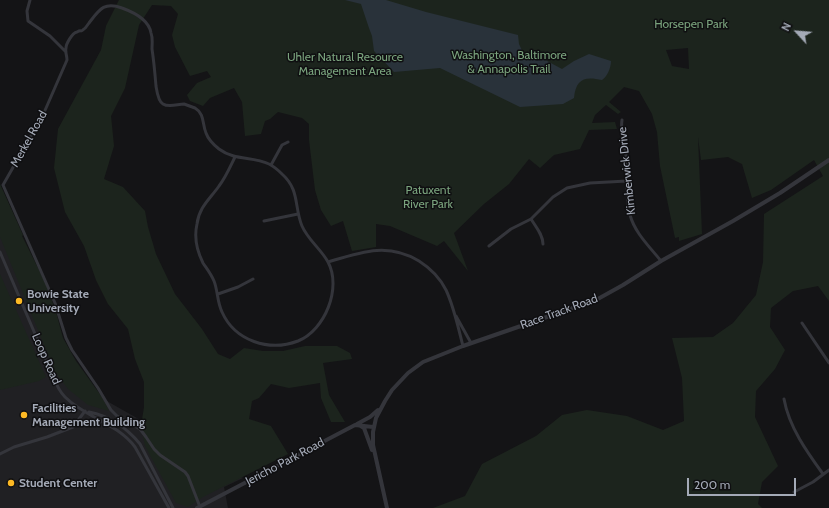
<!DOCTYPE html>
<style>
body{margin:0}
#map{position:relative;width:829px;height:508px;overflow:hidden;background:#141416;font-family:Cabin,sans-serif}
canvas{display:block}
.north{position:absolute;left:777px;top:12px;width:40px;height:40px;-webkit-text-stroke:3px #0f0f11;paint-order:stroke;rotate:296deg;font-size:11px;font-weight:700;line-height:16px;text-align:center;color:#a4aab7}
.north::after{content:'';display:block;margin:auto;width:14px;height:18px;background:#a4aab7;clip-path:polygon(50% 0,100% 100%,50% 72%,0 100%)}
.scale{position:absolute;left:687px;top:478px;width:109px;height:18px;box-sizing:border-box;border:2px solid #a4aab7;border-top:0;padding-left:5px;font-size:12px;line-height:14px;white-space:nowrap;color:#a4aab7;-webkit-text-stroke:3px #0f0f11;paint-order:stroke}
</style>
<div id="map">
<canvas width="829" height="508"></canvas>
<div class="north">N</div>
<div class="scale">200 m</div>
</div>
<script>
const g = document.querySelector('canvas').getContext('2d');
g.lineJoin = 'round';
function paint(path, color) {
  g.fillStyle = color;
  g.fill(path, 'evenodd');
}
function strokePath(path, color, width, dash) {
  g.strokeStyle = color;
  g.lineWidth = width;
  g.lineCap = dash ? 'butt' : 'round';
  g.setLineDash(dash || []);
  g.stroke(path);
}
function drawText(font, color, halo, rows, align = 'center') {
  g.font = font + ' Cabin,sans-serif';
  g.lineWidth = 3;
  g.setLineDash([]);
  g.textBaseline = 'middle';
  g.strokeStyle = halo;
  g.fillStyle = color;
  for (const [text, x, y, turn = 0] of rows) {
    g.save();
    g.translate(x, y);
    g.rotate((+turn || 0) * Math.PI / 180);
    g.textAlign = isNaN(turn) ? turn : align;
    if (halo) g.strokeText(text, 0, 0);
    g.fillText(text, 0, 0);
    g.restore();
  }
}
paint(new Path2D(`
 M0,220L75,383L243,478L224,487L228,508H0Z`), '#202023');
paint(new Path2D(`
 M119,0H829V301L818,286L793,291L771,308L770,327L785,350L775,369L756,391L755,417L778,466L762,482L758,504L762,508H433L465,496L482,464L536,436L562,415L587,410L627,416L663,430L684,421L682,378L672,338L713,337L733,323L756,295L763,262L764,214L823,176L814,160L771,190L752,198L742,164L728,157L701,160L698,137L702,234L679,241V237L675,238L660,166L657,132L652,114L639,91L624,87L609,102L621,112L618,114L606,105L595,115L592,123L615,122L617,129L589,130L580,149L554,155L540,168L529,159L509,184L484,204L454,233L468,271L444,241L437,246L390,226L376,224V247L352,251L343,221L331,226L321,210L315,190L309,140V124L302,118L278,112L270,119L265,121L261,134L245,136L242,102L234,88L210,98L203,106L190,101L187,95L197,83L211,77L207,71L190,76L175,47L172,35L178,14L171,6L152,5L139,25L125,88L111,116L114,146L104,179L123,187L145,211L148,227L156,254L175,294L202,329L218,354L230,359L244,348L263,351H283L305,346H337L350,353L352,359L323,363L329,395L345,422H331L321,398L320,383L289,388L271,384L259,398L252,401L249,419L271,426L288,454L203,497L188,507L176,503L145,446L141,426L144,407V382L135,359L128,329L108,304L96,280L84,246L65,212L54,168L58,129L101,50L106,26ZM688,48L689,69L672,66L666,50Z
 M0,184L23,235L22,236L46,284L56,312L63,338L76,361L102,397L109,411L88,405L68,389L55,372L0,237Z
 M0,274L46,377L39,381L0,390Z`), '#1c241d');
paint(new Path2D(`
 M345,0H386L426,12L518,35L519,44L525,57L531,59L541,56L547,61L562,69L574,61L589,54L611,61C611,68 607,77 602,80C584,76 576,79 574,98L563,104L520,107L440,68L394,72L374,51L372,36L369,28L361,4Z`), '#29323a');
strokePath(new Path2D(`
 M30,0L27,11L28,21L50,36L66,52
 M622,120C620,133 625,144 626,156C628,175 625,196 630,215C635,233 649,246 661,261
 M271,165L282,145L288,142
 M531,219C536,227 543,235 543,244
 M264,221L298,214
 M489,246L511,229L531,219L553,197L567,188L590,183L627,181
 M0,252L53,376C56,384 59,391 65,397C86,418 117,423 135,447L169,508
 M328,262C361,252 388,242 419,261C430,268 440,278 446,290C454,307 458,327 463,346
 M218,294L238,287L253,279
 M456,316L471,343
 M802,323L829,363
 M784,399C789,427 807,452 823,474
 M89,412C109,416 127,428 140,444L173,508
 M0,454L14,447L47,437L73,427L85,411
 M794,492L813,482L829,470
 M200,507L188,476L185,472L160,455L154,449L146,437L140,429L117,416L111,410L98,388L72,350L66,338L55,303L3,185L43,115L67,60C67,55 65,53 66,48C66,44 72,33 77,32C82,29 80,33 84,29C86,28 88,24 89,23C99,10 104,1 122,8C133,12 149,20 151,33C153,38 152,44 152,49C154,62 155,74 156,86C157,92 158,101 163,104C169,108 178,104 184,104C187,105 192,107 195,108C205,114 202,124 206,133C208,139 214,145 219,149C235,161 252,156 269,164C273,166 278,170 282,174C300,190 294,207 302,226C308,240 321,249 328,262C342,288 325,330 298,341C269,352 235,341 222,312C217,302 218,291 214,281C211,274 207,269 203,263C197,251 194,237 197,224C199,207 210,199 219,186C226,177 230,167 235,157`), '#34353b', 3);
strokePath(new Path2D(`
 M357,424L370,417L378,410
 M359,425L364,428L372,450
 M197,508L355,425L373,427
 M387,508L373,445V432L376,418L385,401L392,390L408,373L423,362L463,346L596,300L623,285L661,261L733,221L780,193L829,160`), '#34353b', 4);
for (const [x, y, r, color] of [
 [19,301,4,"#fdb924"],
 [24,415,4,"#fdb924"],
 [11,483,4,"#fdb924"]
]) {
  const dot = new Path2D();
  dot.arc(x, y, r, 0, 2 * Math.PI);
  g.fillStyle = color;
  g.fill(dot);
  strokePath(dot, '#0f0f11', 1.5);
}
drawText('12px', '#7aa37d', '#0f0f11', [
 ["Horsepen Park",691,24],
 ["Washington, Baltimore",509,55],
 ["& Annapolis Trail",509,69],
 ["Uhler Natural Resource",345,57],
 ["Management Area",345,71],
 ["Patuxent",428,190],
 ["River Park",428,204]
]);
drawText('12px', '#a4aab7', '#0f0f11', [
 ["Merkel Road",29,139,-61],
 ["Kimberwick Drive",627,171,-96],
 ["Race Track Road",559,312,-20],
 ["Loop Road",46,359,66],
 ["Jericho Park Road",285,462,-28]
]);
drawText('bold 12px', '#a4aab7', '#0f0f11', [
 ["Bowie State",27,294],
 ["University",27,308],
 ["Facilities",32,408],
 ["Management Building",32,422],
 ["Student Center",19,483]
], 'left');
</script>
